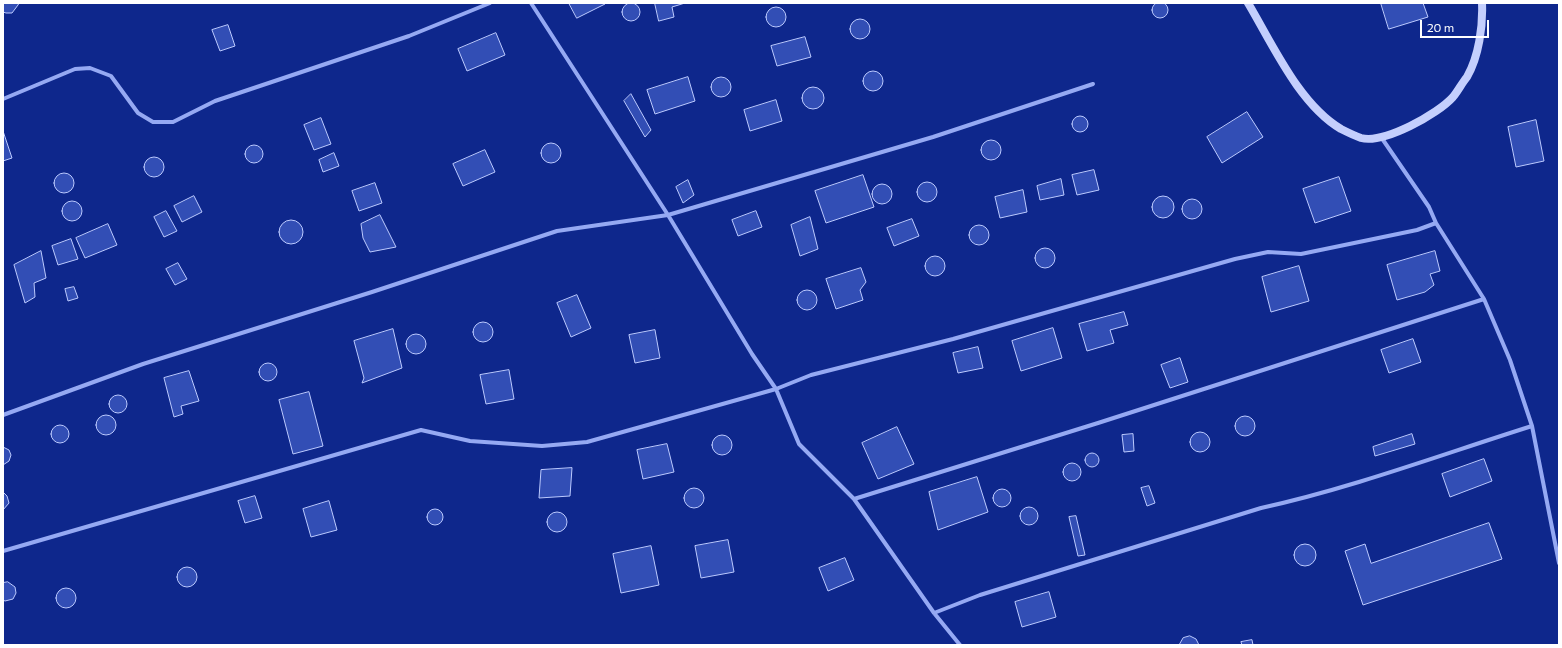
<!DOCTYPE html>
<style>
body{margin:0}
#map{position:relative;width:1562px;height:648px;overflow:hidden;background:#0e278c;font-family:Commissioner,sans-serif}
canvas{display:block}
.frame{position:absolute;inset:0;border:4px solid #fff;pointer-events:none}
.scale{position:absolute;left:1420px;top:20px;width:69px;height:18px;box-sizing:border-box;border:2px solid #fff;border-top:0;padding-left:5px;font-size:12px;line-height:14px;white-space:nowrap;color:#fff;-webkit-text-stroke:3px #0e278c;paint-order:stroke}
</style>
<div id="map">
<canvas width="1562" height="648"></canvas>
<div class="frame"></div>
<div class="scale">20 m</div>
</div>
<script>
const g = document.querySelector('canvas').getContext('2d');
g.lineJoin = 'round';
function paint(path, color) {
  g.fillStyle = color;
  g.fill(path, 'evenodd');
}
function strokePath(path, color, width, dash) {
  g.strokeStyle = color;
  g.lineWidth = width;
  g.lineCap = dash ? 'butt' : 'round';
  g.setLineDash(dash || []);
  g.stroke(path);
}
const building = new Path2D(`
 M1152 10a8 8 0 1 1 16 0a8 8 0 1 1-16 0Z
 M622 12a9 9 0 1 1 18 0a9 9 0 1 1-18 0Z
 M3,3H19L18,5L12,13H6L3,12Z
 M569,3H604L605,4L577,18Z
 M655,3H685L672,7L674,17L659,21Z
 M1381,3H1423L1428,17L1389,29Z
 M766 17a10 10 0 1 1 20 0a10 10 0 1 1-20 0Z
 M850 29a10 10 0 1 1 20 0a10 10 0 1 1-20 0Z
 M228,25L235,46L220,51L212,30Z
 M496,33L505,55L467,71L458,49Z
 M805,37L811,57L777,66L771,46Z
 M863 81a10 10 0 1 1 20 0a10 10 0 1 1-20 0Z
 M711 87a10 10 0 1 1 20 0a10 10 0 1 1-20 0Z
 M688,77L695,101L655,114L647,90Z
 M802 98a11 11 0 1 1 22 0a11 11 0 1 1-22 0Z
 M631,94L651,130L645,137L624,101Z
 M776,100L782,121L750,131L744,110Z
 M1247,112L1263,137L1222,163L1207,137Z
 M1072 124a8 8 0 1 1 16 0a8 8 0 1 1-16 0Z
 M321,118L331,144L314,150L304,125Z
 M1536,120L1544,161L1516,167L1508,127Z
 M3,131L12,158L3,161Z
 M981 150a10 10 0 1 1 20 0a10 10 0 1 1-20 0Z
 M541 153a10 10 0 1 1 20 0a10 10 0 1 1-20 0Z
 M245 154a9 9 0 1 1 18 0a9 9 0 1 1-18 0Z
 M485,150L495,172L463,186L453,164Z
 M334,153L339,166L323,172L319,160Z
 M144 167a10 10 0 1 1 20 0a10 10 0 1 1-20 0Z
 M1094,170L1099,190L1077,195L1072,175Z
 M54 183a10 10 0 1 1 20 0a10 10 0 1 1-20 0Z
 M863,175L874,207L826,223L815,191Z
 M1339,177L1351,211L1315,223L1303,189Z
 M1061,179L1064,195L1040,200L1037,186Z
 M688,180L694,195L683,203L676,187Z
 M917 192a10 10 0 1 1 20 0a10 10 0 1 1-20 0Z
 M375,183L382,203L359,211L352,191Z
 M872 194a10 10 0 1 1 20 0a10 10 0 1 1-20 0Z
 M1023,190L1027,212L1000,218L995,197Z
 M194,196L202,212L182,222L174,206Z
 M1152 207a11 11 0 1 1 22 0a11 11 0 1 1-22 0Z
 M1182 209a10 10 0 1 1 20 0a10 10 0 1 1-20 0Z
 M62 211a10 10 0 1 1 20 0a10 10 0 1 1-20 0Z
 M166,211L177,231L164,237L154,217Z
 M756,211L762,227L738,236L732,220Z
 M380,215L396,247L370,252L363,238L361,224Z
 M810,217L818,249L800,256L791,225Z
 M912,219L919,236L894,246L887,228Z
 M279 232a12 12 0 1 1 24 0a12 12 0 1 1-24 0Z
 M108,224L117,245L85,258L76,238Z
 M969 235a10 10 0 1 1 20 0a10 10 0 1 1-20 0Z
 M71,239L78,259L58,265L52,246Z
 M1035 258a10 10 0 1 1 20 0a10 10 0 1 1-20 0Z
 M41,251L46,278L34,283L35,297L25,303L14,265Z
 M1435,251L1440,271L1430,274L1434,285L1425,292L1397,300L1387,265Z
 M925 266a10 10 0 1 1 20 0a10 10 0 1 1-20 0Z
 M178,263L187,279L175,285L166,269Z
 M1299,266L1309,301L1271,312L1262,277Z
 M861,268L866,282L860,290L863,300L836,309L826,279Z
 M74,287L78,298L68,301L65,289Z
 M797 300a10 10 0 1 1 20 0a10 10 0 1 1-20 0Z
 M577,295L591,328L571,337L557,303Z
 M1124,312L1128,325L1110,330L1114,343L1087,351L1079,324Z
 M473 332a10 10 0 1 1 20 0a10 10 0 1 1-20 0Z
 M1053,328L1062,358L1021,371L1012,341Z
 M393,329L402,368L362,383L364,378L354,341Z
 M655,330L660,358L635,363L629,335Z
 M406 344a10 10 0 1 1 20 0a10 10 0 1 1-20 0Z
 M1413,339L1421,362L1389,373L1381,350Z
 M978,347L983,368L958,373L953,353Z
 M1180,358L1188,382L1170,388L1161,365Z
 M259 372a9 9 0 1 1 18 0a9 9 0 1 1-18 0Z
 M509,370L514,399L486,404L480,375Z
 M189,371L199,401L181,406L183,414L174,417L164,378Z
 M309,392L323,446L293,454L279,400Z
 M109 404a9 9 0 1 1 18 0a9 9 0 1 1-18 0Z
 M96 425a10 10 0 1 1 20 0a10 10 0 1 1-20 0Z
 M1235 426a10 10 0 1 1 20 0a10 10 0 1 1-20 0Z
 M51 434a9 9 0 1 1 18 0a9 9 0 1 1-18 0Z
 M897,427L914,464L878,479L862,443Z
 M1190 442a10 10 0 1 1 20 0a10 10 0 1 1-20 0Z
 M1133,434L1134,451L1124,452L1122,435Z
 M1412,434L1415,444L1375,456L1373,447Z
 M712 445a10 10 0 1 1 20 0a10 10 0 1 1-20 0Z
 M667,444L674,472L643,479L637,450Z
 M3,447L9,450L11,455L9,461L3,465Z
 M1085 460a7 7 0 1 1 14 0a7 7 0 1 1-14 0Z
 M1484,459L1492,481L1450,497L1442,474Z
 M1063 472a9 9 0 1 1 18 0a9 9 0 1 1-18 0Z
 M572,468L570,496L539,498L541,470Z
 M977,477L988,512L938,530L929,492Z
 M1149,486L1155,503L1147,506L1141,488Z
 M684 498a10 10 0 1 1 20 0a10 10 0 1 1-20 0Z
 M993 498a9 9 0 1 1 18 0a9 9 0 1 1-18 0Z
 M3,492L7,496L9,503L3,510Z
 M255,496L262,518L245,523L238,501Z
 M329,501L337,530L311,537L303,509Z
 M1020 516a9 9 0 1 1 18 0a9 9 0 1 1-18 0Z
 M427 517a8 8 0 1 1 16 0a8 8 0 1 1-16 0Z
 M547 522a10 10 0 1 1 20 0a10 10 0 1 1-20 0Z
 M1076,516L1085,555L1078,556L1069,517Z
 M1489,523L1502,559L1363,605L1345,551L1365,544L1371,563Z
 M728,540L734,572L701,578L695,546Z
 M1294 555a11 11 0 1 1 22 0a11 11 0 1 1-22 0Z
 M651,546L659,585L621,593L613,554Z
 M845,558L854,580L828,591L819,568Z
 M177 577a10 10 0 1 1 20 0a10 10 0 1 1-20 0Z
 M8,582L15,587L16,593L13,599L5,601L3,600V583Z
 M56 598a10 10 0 1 1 20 0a10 10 0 1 1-20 0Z
 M1049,592L1056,617L1022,627L1015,602Z
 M1190,636L1196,639L1199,645H1179L1183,638Z
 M1252,640L1253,645H1242L1241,642Z`);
paint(building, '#324eb5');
strokePath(building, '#bccafe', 1);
strokePath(new Path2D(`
 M531,3L668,215L752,354L776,389L799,444L854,499L934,613L960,645
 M3,99L75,69L90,68L111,76L138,113L153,122H173L215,101L409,36L490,3
 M1381,137L1429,207L1436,223L1484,299L1510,360L1532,426L1559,563
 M3,415L143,364L372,292L557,231L668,215L933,137L1093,84
 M854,499L1098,423L1484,299
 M3,551L421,430L470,441L542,446L587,442L776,389L811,375L953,339L1235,259L1268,252L1301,254L1417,230L1436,223
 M934,613L980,595L1261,508C1352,488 1443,454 1532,426`), '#95a9f3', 4);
strokePath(new Path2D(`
 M1248,3C1273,45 1299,104 1341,129C1347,132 1355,136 1361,138C1384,144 1438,114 1453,97C1458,91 1462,83 1467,77C1479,56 1483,26 1482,3`), '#c4cffd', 8);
</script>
